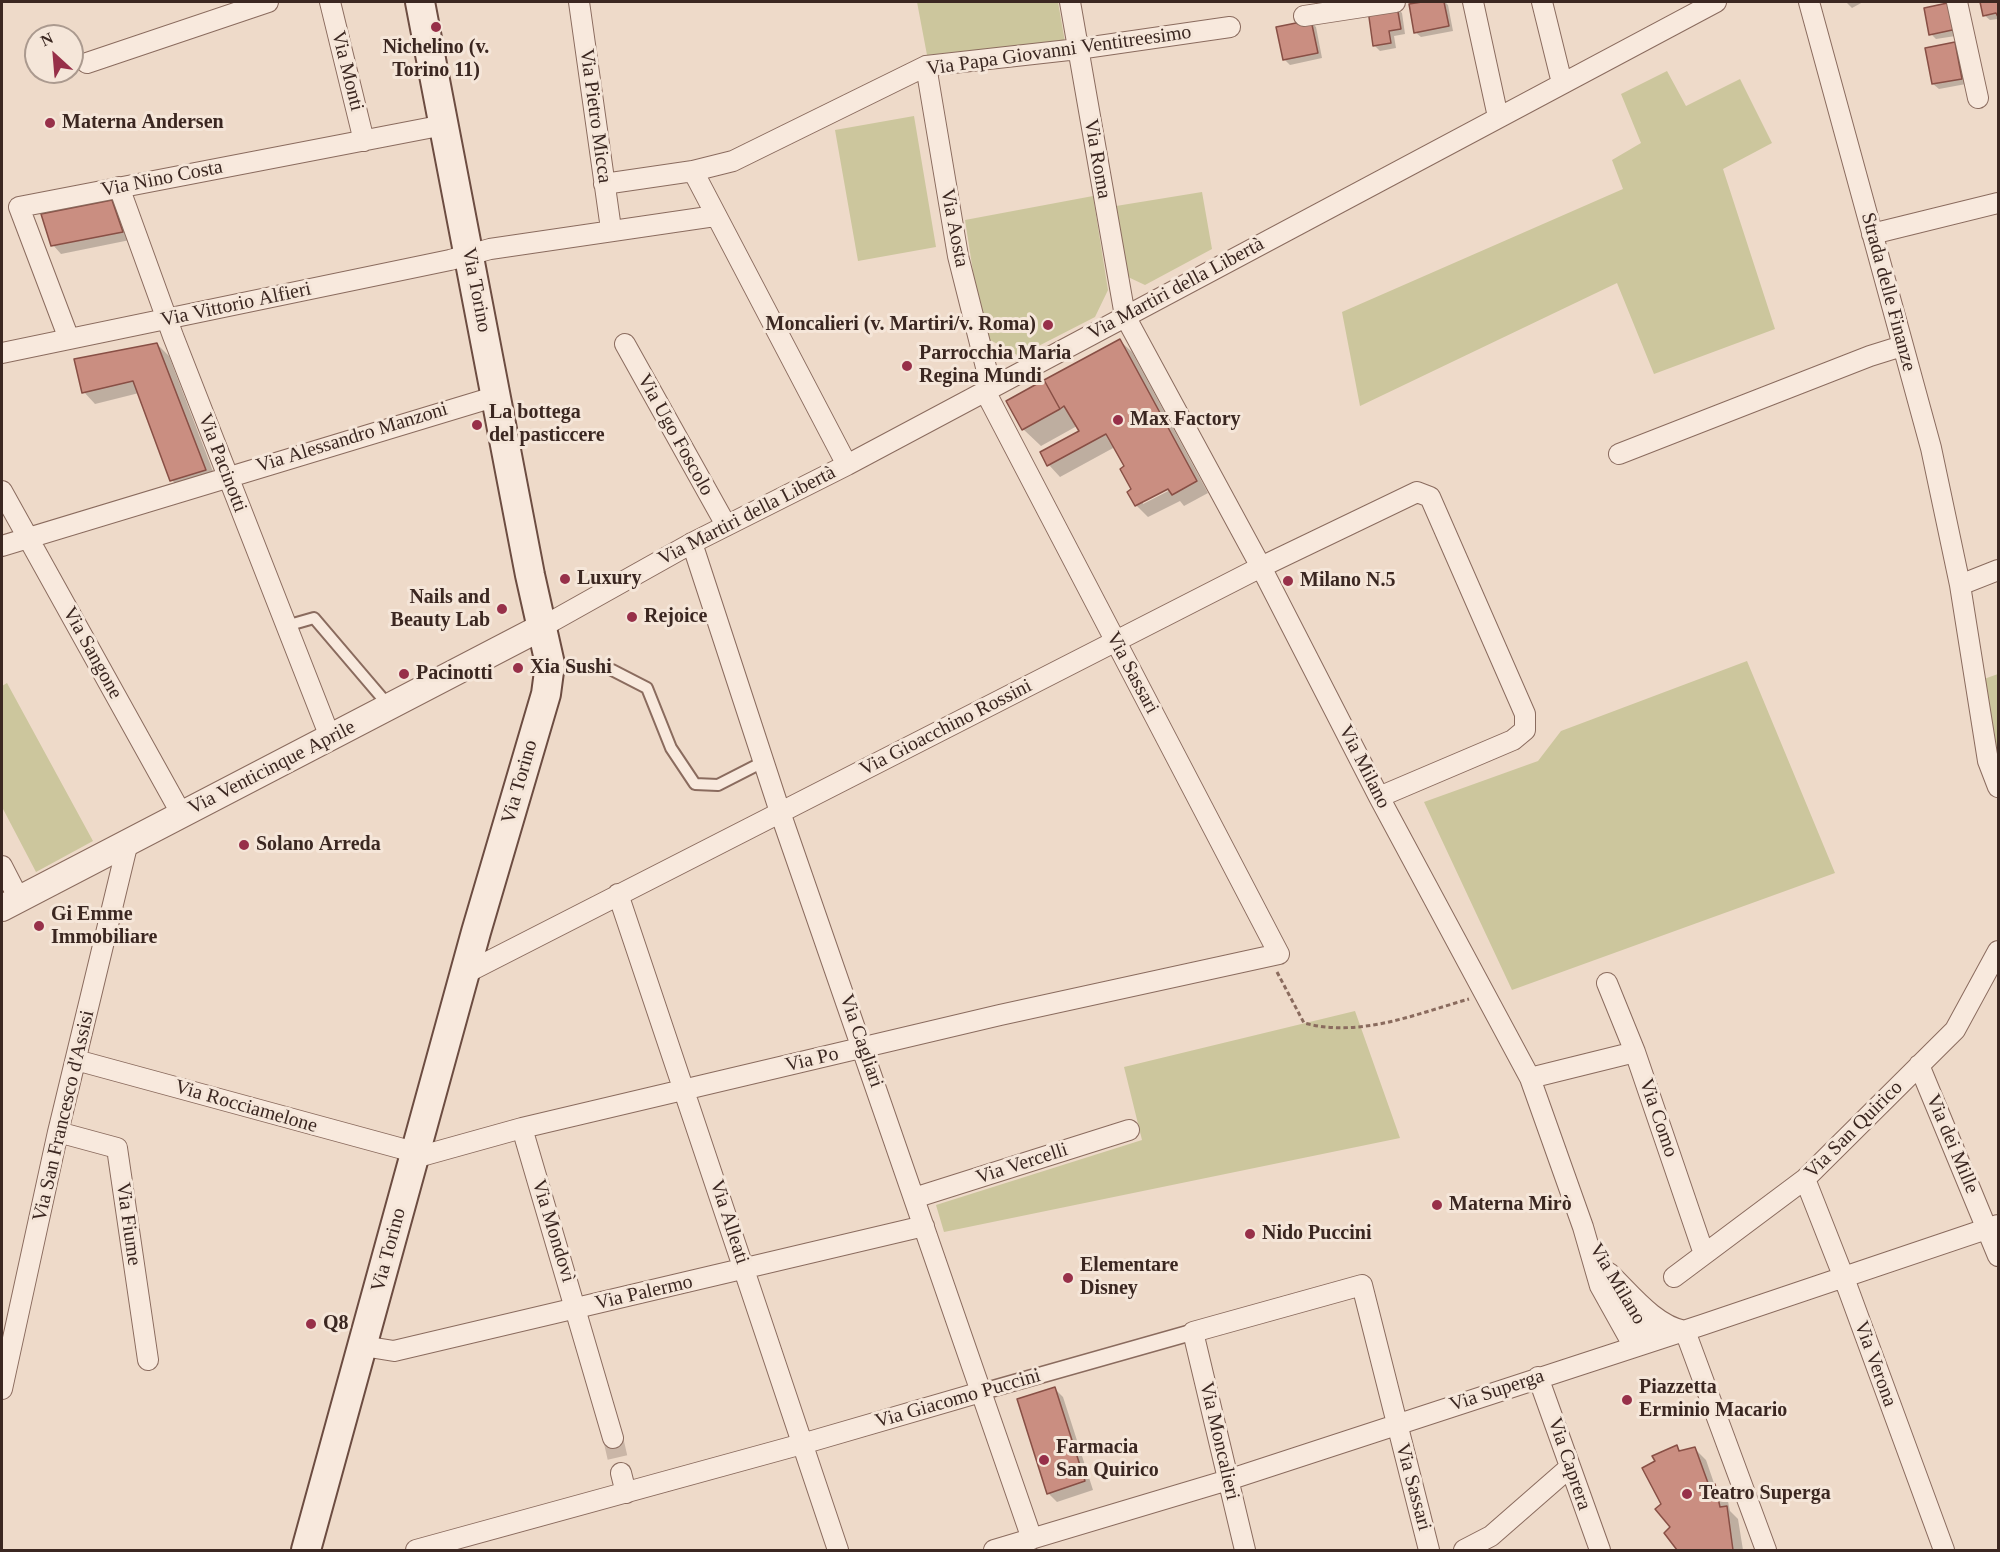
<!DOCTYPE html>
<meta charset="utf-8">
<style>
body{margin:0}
#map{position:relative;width:2000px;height:1552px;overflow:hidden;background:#eedac9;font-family:Georgia,serif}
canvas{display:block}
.frame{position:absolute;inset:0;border:3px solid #3b2721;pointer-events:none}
.north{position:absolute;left:24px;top:24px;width:60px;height:60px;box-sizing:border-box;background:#f5e6d9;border:2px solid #ab9a8f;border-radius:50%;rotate:334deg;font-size:16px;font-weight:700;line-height:24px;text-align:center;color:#3b2721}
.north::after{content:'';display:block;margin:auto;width:21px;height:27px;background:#973049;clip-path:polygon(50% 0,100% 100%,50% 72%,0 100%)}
</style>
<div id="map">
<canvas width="2000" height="1552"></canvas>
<div class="frame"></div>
<div class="north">N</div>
</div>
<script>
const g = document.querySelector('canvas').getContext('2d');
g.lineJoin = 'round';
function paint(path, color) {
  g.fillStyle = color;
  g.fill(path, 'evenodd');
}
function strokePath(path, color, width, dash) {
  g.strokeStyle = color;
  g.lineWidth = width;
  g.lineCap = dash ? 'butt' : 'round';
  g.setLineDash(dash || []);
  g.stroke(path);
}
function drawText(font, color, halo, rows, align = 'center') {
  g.font = font + ' Georgia,serif';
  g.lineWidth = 6;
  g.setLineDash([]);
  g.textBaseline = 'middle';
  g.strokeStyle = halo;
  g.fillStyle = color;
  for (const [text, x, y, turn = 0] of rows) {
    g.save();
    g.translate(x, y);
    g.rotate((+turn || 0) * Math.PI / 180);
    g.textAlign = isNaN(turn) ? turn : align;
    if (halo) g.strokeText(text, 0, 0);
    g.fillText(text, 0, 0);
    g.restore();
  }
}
paint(new Path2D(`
 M917,2H1058L1065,42L927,55Z
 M1667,71L1686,106L1740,79L1772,143L1723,169L1775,329L1654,374L1617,283L1360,406L1342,312L1623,189L1612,160L1641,143L1621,94Z
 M914,116L936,247L858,261L835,130Z
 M1202,192L1212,249L1145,285L1128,277L1116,206Z
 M1093,196L1108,290L1095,317L1019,356L983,336L965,220Z
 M1747,661L1835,873L1512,990L1424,802L1538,761L1561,731Z
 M1998,674V756L1984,679Z
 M7,683L93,841L36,872L2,807V686Z
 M1355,1011L1400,1138L944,1232L936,1205L1142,1140L1124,1067Z`), '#ccc69d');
paint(new Path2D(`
 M1430,2H1445L1448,5L1453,31L1421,37L1415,32L1410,5Z
 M1846,2H1863L1852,8Z
 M1982,2H1998V19L1990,20L1984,15Z
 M1396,7L1402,13L1405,34L1394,36L1396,48L1380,51L1375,46Z
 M1926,9L1962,35L1936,39L1931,34Z
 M1311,22L1316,27L1322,58L1290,65L1284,59Z
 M1955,44L1960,50L1966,84L1939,89L1933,84Z
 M112,202L121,211L130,240L61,254L53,245Z
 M1120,341L1132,352L1208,493L1184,506L1180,501L1148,517L1136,505L1126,466L1115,447L1060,477L1049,465L1081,432L1077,426L1041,446L1023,429ZM1174,485L1176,487L1143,504V501Z
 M157,344L169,356L217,482L183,492L172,480L139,393L95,404L84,392Z
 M1054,1388L1063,1397L1093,1490L1057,1502L1048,1493Z
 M1677,1447L1682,1452L1694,1448L1706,1460L1715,1486L1727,1497L1730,1511L1738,1519L1743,1550H1679L1666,1533L1672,1527L1663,1505Z`), '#0003');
const building = new Path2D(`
 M1422,2H1444L1449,26L1414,33L1409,4Z
 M1952,2L1957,29L1929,35L1924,8Z
 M1980,2H1998V17L1996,13L1983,16Z
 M1397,6L1401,29L1389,31L1391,43L1373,46L1368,10Z
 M1311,20L1318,53L1283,60L1276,27Z
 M1955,42L1962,79L1932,84L1925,48Z
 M112,200L123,232L51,246L41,214Z
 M1120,339L1197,481L1172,495L1168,489L1135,506L1127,492L1131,489L1120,469L1124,466L1106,434L1047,466L1040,452L1079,431L1064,406L1060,409L1044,380Z
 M157,343L206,470L170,481L133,381L82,393L74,359Z
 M1044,380L1060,409L1022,430L1006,401Z
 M1055,1387L1085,1481L1047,1494L1017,1399Z
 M1677,1445L1679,1451L1695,1447L1708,1483L1715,1484L1720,1507L1727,1506L1733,1550H1677L1664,1533L1670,1527L1655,1509L1661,1504L1642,1468L1655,1461L1652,1456Z`);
paint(building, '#ca8e81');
strokePath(building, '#884f45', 1.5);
strokePath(new Path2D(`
 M613,1438L621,1473`), '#cab6a7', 20, [20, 10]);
const service = new Path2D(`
 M286,626L314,618L389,706
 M612,670L647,688L671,748L695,784L718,785L763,762`);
const pedestrian = new Path2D(`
 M981,1392L1193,1332`);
const minor = new Path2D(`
 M330,2L364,141
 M579,2L611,229
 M1070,2L1125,316L1261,567L1379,797L1530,1078L1583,1227L1600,1286L1634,1347
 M1473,2L1498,117
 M1542,2L1562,83
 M1809,2L1931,448L1960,585L1988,761L1998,787
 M1957,2L1978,98
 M1304,16L1395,2
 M87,63L268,2
 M926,66L958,256L991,387
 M693,171L847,465
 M604,184L693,171L733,161L926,66L1078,49L1230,27
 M119,187L173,336L330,737
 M1872,234L1998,203
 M69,339L19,207L444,125
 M625,344L726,525
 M2,353L450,260L490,249L715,216
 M1619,454L1870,356L1902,346
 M2,491L182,815
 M692,543L780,812L1032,1539
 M2,546L497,396
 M1960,585L1998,570
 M542,627L692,543L847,465L1716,2
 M2,866L19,899
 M618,894L838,1550
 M464,974L1261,567L1417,492L1430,497L1525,714V730L1513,740L1379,797
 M1607,983L1635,1052L1704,1254
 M76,1060L425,1155L522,1128L1000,1015L1279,954L985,391
 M1919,1065L1998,1256
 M1530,1078L1635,1052
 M522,1128L613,1438
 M58,1132L117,1148L148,1360
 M1805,1179L1844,1278L1944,1550
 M914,1198L1129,1130
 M1609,1273C1630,1293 1655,1326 1685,1331L1766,1550
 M1674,1277L1805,1179L1955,1030L1998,951
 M1624,1299L1652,1341
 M363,1346L394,1351L924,1226
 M1538,1377L1600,1550
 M2,1389L58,1132L128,842
 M621,1473L626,1493
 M416,1550L802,1444L981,1392
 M994,1550L1228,1480L1702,1325L1998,1225
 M1245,1550L1193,1332L1362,1285L1429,1550
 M1464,1550L1491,1536L1570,1467`);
const tertiary = new Path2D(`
 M2,908L542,627`);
const secondary = new Path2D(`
 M306,1550L476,932L546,694L550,664L530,575L420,2`);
strokePath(service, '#8a6b5e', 14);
strokePath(pedestrian, '#8a6b5e', 18);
strokePath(minor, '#8a6b5e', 22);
strokePath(tertiary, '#8a6b5e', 28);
strokePath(secondary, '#6c4c41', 32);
strokePath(new Path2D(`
 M1277,972L1304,1023C1360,1038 1416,1014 1469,999`), '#8a6b5e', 3, [4.5, 3]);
strokePath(service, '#f8e9dd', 10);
strokePath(pedestrian, '#f8e9dd', 15);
strokePath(minor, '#f8e9dd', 20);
strokePath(tertiary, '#f8e9dd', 26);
strokePath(secondary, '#f8e9dd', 28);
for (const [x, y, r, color] of [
 [436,27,6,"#973049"],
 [50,123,6,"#973049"],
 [1048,325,6,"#973049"],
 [907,366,6,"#973049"],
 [1118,420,6,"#973049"],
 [477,425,6,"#973049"],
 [565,579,6,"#973049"],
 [1288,581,6,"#973049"],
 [502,609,6,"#973049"],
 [632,617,6,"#973049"],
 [518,668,6,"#973049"],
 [404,674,6,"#973049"],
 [244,845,6,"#973049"],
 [39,926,6,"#973049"],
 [1437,1205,6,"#973049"],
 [1250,1234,6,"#973049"],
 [1068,1278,6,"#973049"],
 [311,1324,6,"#973049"],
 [1627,1400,6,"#973049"],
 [1044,1460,6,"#973049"],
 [1687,1494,6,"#973049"]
]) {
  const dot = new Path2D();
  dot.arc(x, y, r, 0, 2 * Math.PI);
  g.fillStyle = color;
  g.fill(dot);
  strokePath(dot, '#f5e6d9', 2);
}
drawText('bold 20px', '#3b2721', '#f5e6d9', [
 ["Nichelino (v.",436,48,"center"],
 ["Torino 11)",436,71,"center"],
 ["Materna Andersen",62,123],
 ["Moncalieri (v. Martiri/v. Roma)",1036,325,"right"],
 ["Parrocchia Maria",919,354],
 ["Regina Mundi",919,377],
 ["La bottega",489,413],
 ["del pasticcere",489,436],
 ["Max Factory",1130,420],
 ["Luxury",577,579],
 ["Milano N.5",1300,581],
 ["Nails and",490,598,"right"],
 ["Beauty Lab",490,621,"right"],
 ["Rejoice",644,617],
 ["Xia Sushi",530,668],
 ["Pacinotti",416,674],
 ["Solano Arreda",256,845],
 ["Gi Emme",51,915],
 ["Immobiliare",51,938],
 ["Materna Mirò",1449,1205],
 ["Nido Puccini",1262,1234],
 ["Elementare",1080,1266],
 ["Disney",1080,1289],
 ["Q8",323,1324],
 ["Piazzetta",1639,1388],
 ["Erminio Macario",1639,1411],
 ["Farmacia",1056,1448],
 ["San Quirico",1056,1471],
 ["Teatro Superga",1699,1494]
], 'left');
drawText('20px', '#3b2721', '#f5e6d9', [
 ["Via Papa Giovanni Ventitreesimo",1059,51,-8],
 ["Via Monti",347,71,76],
 ["Via Pietro Micca",595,116,82],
 ["Via Roma",1097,159,80],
 ["Via Nino Costa",162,179,-11],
 ["Via Aosta",954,228,79],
 ["Via Martiri della Libertà",1176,289,-28],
 ["Via Torino",476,290,79],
 ["Strada delle Finanze",1888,292,75],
 ["Via Vittorio Alfieri",236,305,-12],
 ["Via Ugo Foscolo",675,435,61],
 ["Via Alessandro Manzoni",352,438,-17],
 ["Via Pacinotti",222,463,69],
 ["Via Martiri della Libertà",747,516,-27],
 ["Via Sangone",92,653,61],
 ["Via Sassari",1132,673,62],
 ["Via Gioacchino Rossini",946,728,-27],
 ["Via Milano",1364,767,63],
 ["Via Venticinque Aprile",272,768,-27],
 ["Via Torino",520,782,-74],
 ["Via Cagliari",861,1041,71],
 ["Via Po",812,1060,-13],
 ["Via Rocciamelone",246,1107,16],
 ["Via San Francesco d'Assisi",64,1116,-77],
 ["Via Como",1658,1118,71],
 ["Via San Quirico",1854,1130,-45],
 ["Via dei Mille",1952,1144,67],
 ["Via Vercelli",1022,1164,-18],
 ["Via Alleati",729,1222,72],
 ["Via Fiume",128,1224,82],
 ["Via Mondovì",553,1231,73],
 ["Via Torino",389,1250,-75],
 ["Via Milano",1617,1284,59],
 ["Via Palermo",644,1293,-13],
 ["Via Verona",1875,1364,70],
 ["Via Superga",1497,1391,-18],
 ["Via Giacomo Puccini",958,1399,-16],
 ["Via Moncalieri",1219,1441,77],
 ["Via Caprera",1569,1464,71],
 ["Via Sassari",1413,1487,75]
]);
</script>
